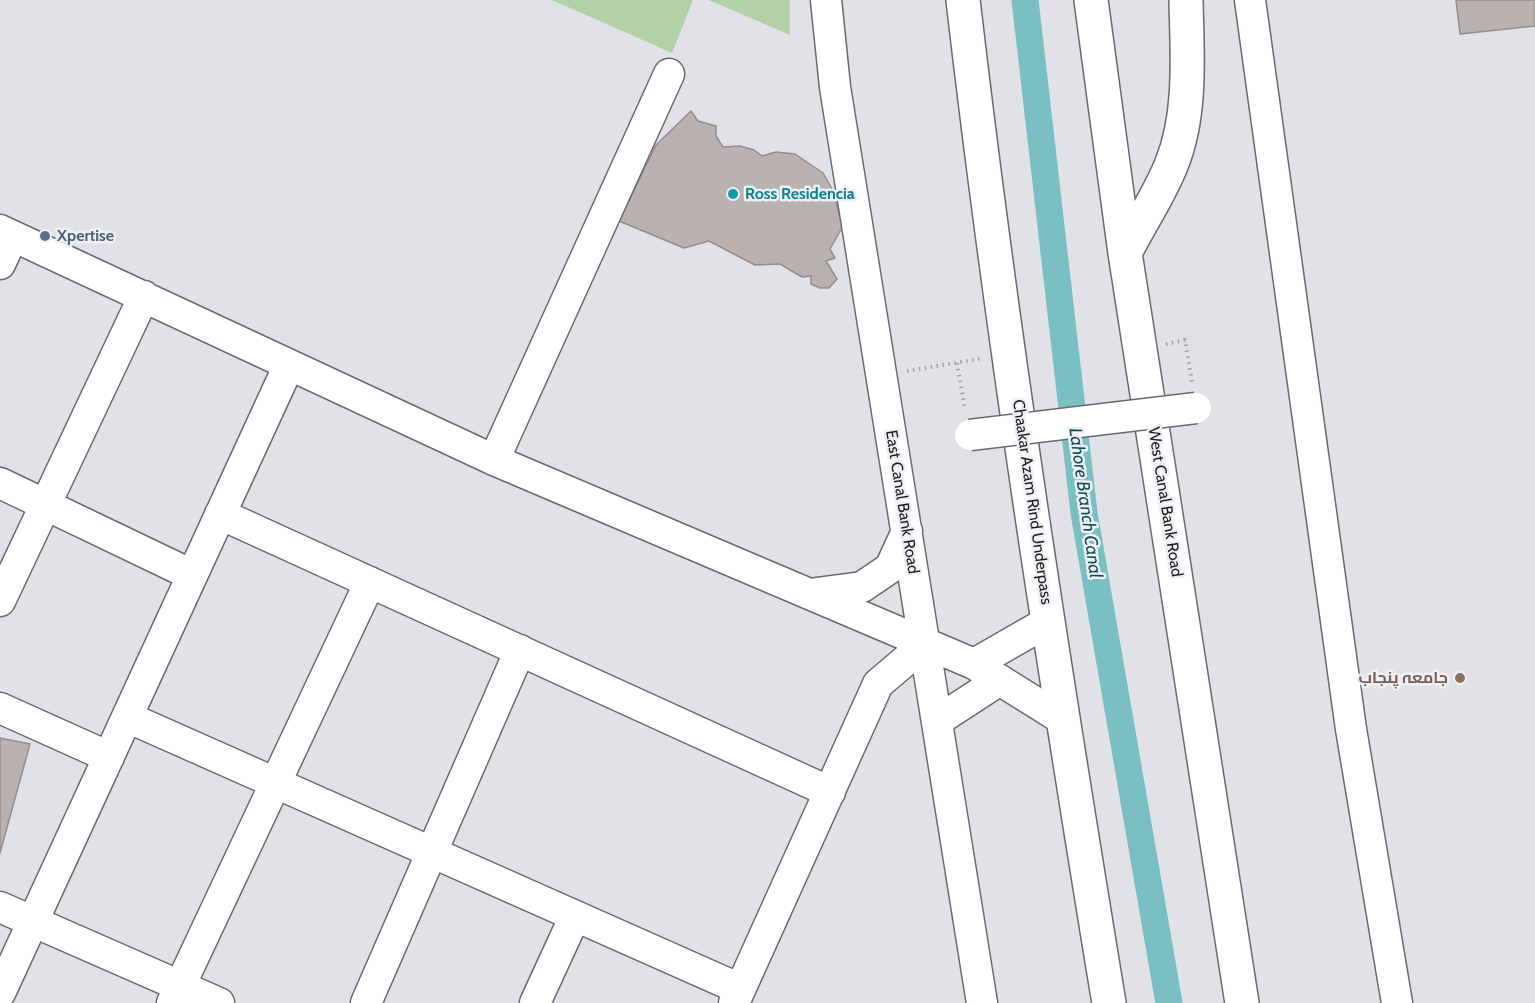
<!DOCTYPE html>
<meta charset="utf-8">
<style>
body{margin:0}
canvas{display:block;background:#e1e2e8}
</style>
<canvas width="1535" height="1003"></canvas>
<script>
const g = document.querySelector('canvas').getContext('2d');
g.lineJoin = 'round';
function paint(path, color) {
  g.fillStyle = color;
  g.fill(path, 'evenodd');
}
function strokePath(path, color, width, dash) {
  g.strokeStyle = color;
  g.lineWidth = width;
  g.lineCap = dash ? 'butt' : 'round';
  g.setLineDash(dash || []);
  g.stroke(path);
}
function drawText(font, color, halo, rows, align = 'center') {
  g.font = font + ' Cabin,Cairo,sans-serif';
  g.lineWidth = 5;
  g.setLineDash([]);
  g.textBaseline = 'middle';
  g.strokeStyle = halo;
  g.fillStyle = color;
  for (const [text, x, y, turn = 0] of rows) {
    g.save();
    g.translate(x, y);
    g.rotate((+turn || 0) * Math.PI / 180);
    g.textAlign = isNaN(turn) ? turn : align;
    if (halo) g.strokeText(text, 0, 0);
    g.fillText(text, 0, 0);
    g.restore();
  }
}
paint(new Path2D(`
 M552,0H693L672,53Z
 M709,0H790V35Z`), '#b1d1a9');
strokePath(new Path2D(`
 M1025,0L1084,513L1169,1003`), '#7ac0c3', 27);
const building = new Path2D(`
 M1456,0H1535V26L1460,34Z
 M691,111L698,121L716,126V136L723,147L740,146L754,150L762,156L776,152L795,154L823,173L831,187L843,226L830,249L835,258L826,261L837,279L829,288H820L811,284V276L802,277L780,264L755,265L709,241L684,248L619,221L656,145Z
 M0,738L30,744L0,853Z`);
paint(building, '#b9b2b1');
strokePath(building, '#948d8c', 1.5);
const minor = new Path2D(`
 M826,0L835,87L982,1003
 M1250,0L1351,729L1397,1003
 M0,230L494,460L974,664L1049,621
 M0,264L13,236
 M494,460L669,74
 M0,483L192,575
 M220,514L830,792
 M809,594L862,587L890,568L907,531
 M0,601L144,296
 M974,664L1062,719
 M0,708L109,757
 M127,717L740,989
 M937,721L1000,680
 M0,907L219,1003
 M0,993L289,365
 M172,1003L370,582
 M366,1003L520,650
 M535,1003L575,916
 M734,1003L878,684L925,644`);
const highway = new Path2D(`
 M963,0C1002,335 1054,670 1109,1003
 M1091,0L1125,253L1242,1003
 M1125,253C1140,223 1160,194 1172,163C1192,113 1187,53 1186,0`);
strokePath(minor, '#696a6f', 33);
strokePath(highway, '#696a6f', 36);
strokePath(new Path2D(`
 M1166,344L1185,340L1192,382
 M957,363L965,409
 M907,371L983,358`), '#a2a3a8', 4, [1.5, 4.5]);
strokePath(minor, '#fff', 30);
strokePath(highway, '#fff', 33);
const minorBridge = new Path2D(`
 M970,435L1196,408`);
strokePath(minorBridge, '#696a6f', 33, []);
strokePath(minorBridge, '#fff', 30);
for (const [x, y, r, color] of [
 [733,194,6,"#0f9aa8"],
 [45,236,6,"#5c6f8a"],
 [1460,678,6,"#8d6e63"]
]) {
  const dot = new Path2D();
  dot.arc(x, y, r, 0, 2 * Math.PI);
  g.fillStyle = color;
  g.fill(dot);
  strokePath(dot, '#eef0f6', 2);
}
drawText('bold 16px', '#0d838f', '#eef0f6', [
 ["Ross Residencia",745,194]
], 'left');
drawText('bold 16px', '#4e5e75', '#eef0f6', [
 ["Xpertise",57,236]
], 'left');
drawText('16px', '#1d1d20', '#eef0f6', [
 ["East Canal Bank Road",902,502,81],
 ["Chaakar Azam Rind Underpass",1032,502,82],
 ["West Canal Bank Road",1165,502,81]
]);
drawText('bold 16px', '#785e54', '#eef0f6', [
 ["جامعہ پنجاب",1448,678]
], 'right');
drawText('italic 18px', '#0f4f51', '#eef0f6', [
 ["Lahore Branch Canal",1085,503,82]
]);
</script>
